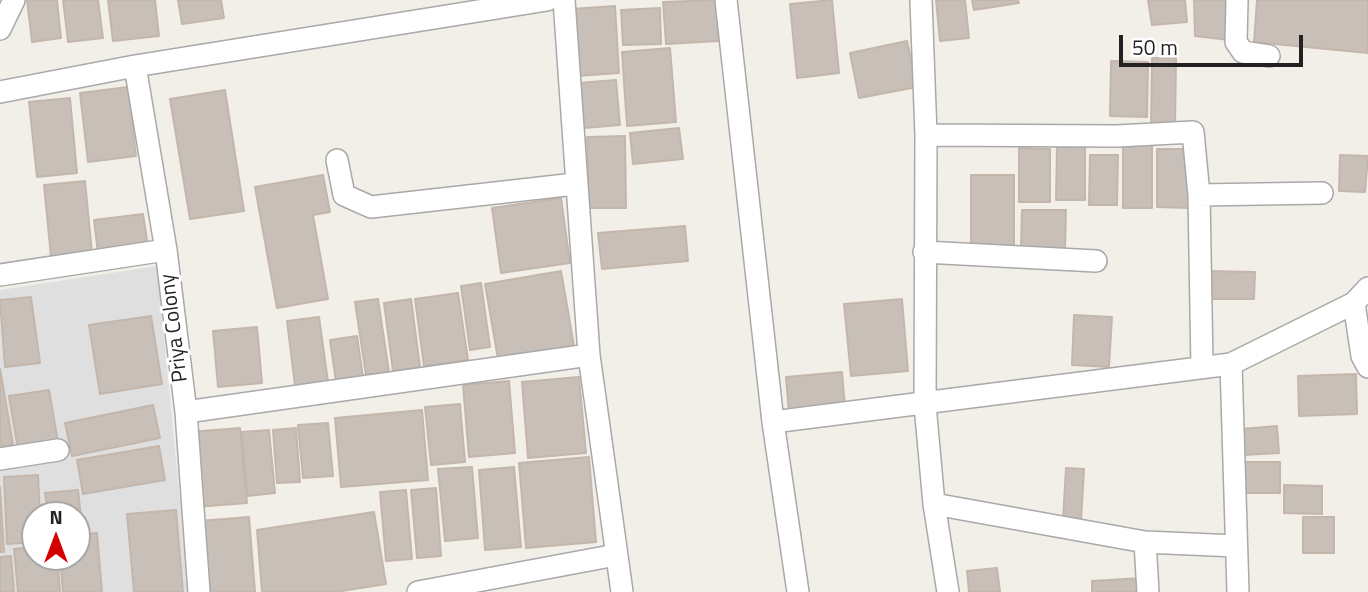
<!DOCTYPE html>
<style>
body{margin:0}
#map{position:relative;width:1368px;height:592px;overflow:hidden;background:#f2efe9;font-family:"Titillium Web",sans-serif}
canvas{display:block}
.north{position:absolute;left:21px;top:501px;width:70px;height:70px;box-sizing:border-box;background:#fff;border:2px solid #a7a7a7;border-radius:50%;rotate:0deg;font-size:19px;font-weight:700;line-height:28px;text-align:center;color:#222}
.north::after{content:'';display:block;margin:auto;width:24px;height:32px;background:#d40000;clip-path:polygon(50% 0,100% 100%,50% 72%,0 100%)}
.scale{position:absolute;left:1119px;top:35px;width:184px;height:32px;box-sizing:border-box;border:4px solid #222;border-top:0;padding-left:9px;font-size:21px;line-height:24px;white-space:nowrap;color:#222;-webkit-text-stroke:5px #fff;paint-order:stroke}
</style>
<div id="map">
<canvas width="1368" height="592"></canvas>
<div class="north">N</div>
<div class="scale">50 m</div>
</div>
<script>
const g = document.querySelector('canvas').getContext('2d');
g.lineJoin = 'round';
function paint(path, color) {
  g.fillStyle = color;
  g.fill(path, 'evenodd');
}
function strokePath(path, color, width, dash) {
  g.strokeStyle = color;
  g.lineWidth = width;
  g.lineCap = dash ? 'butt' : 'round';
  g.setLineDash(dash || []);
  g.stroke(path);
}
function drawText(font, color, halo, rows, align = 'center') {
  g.font = font + ' "Titillium Web",sans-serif';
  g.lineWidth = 6;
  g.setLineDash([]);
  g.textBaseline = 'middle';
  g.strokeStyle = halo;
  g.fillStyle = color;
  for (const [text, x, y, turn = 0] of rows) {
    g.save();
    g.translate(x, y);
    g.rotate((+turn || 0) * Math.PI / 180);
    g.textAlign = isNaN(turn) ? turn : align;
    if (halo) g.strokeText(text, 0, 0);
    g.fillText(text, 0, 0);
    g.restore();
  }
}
paint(new Path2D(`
 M157,266L189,592H0V290ZM35,515H77V557H35Z`), '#e0dfdf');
const building = new Path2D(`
 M27,0H57L61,38L32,42Z
 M63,0H98L103,38L68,42Z
 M108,0H155L159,36L113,41Z
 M178,0H221L224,18L182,24Z
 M716,0L719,41L666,44L663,2Z
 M832,0L839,73L797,78L790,4Z
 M936,0H965L969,38L940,41Z
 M972,0H1018L1019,3L974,10Z
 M1148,0H1185L1187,22L1152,25Z
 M1194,0H1230L1229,40L1195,36Z
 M1257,0H1368V53L1254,42Z
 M615,6L619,73L576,76L571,9Z
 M660,8L661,44L623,45L621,10Z
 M907,41L917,87L859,98L850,53Z
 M670,48L676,122L627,126L622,52Z
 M1152,58H1176L1175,128H1151Z
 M1111,61L1148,62L1147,117L1110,116Z
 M616,80L620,125L584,128L579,83Z
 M128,87L136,156L88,162L80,93Z
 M225,90L244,211L190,219L170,99Z
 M70,98L77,173L37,177L29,102Z
 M679,128L683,159L633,164L630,133Z
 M625,136L626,208H589L587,137Z
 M1123,144L1152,145V208H1123Z
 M1057,147H1085V200H1056Z
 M1019,148L1050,149V202H1019Z
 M1157,149H1189V208L1157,207Z
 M1090,155H1118L1117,205H1089Z
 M1340,155L1368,156L1365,192L1339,191Z
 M323,175L330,212L313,215L328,299L277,308L255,187Z
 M971,175H1014V245H971Z
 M85,181L92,253L51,257L44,185Z
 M561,198L570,263L501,273L492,208Z
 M1022,210H1066L1065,248L1021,247Z
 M143,214L148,247L98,253L94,220Z
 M685,226L688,261L602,269L598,233Z
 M561,271L574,346L498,359L485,284Z
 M1207,271L1255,272L1254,299H1207Z
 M481,283L490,347L470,350L461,286Z
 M458,293L468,360L424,366L415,299Z
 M31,297L40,363L5,367L0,300Z
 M378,299L389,372L366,375L355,302Z
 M411,299L420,367L393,371L384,303Z
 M902,299L908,371L851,376L844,304Z
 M1074,315L1112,317L1109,367L1072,365Z
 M151,316L162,384L100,394L89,325Z
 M319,317L328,382L295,386L287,321Z
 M257,327L262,383L218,387L213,331Z
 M357,336L364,384L337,388L330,340Z
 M0,369L13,445L0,446Z
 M842,372L845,408L789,413L786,377Z
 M1356,374L1357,414L1299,416L1298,376Z
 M579,377L586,453L528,458L522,382Z
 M509,381L515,453L469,457L463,385Z
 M49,390L58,442L18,449L9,396Z
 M460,404L465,462L431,465L425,407Z
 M153,405L160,438L72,456L65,423Z
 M422,410L428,480L341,487L335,418Z
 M328,423L333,476L303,478L298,425Z
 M1277,426L1279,453L1243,455L1241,429Z
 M240,428L247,503L196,507L189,432Z
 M296,428L300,482L277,483L273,430Z
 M269,430L275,493L247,496L242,432Z
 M159,446L165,480L83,494L77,460Z
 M589,457L596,542L526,548L519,463Z
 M1241,462H1280V493H1241Z
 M472,467L478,538L445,541L438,469Z
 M514,467L521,547L485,550L479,470Z
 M1066,468L1084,469L1081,521L1063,520Z
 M38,475L40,515H35V542L7,544L4,477Z
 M1284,485L1322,486V514L1284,513Z
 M0,487L4,552H0Z
 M436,488L441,556L417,558L411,490Z
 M78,490L82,526L77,527V515H48L45,493Z
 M406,490L412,559L386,561L380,492Z
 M176,510L183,592H134L127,514Z
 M374,512L386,584L335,592H262L257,530Z
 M249,517L255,592H205L199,521Z
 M1303,517H1334V553H1303Z
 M97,533L102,592H63L60,557H77V535Z
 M35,547V557H57L60,592H18L14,549Z
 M11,556L14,592H0V557Z
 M997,568L1000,592H969L967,571Z
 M1142,578L1143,592H1092V581Z`);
paint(building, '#c7bfb8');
strokePath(building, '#c4b6ab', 2);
const minor = new Path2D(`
 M564,0L589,355L622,592
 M726,0L773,422L798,592
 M921,0L926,135L925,405L934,504L948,592
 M1237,0L1236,42L1243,52L1269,56
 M0,29L14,0
 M135,66L166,250L186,412L199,592
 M0,92L135,66L547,0
 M926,135L1117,136L1193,132L1199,195L1322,193
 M337,160L344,195L371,207L575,184
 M1199,195L1202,367
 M924,252L1096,261
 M0,275L166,250
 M1354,303L1362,356L1368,367
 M1231,364L1238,592
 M186,412L589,355
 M773,422L1231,364L1354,303L1368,288
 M0,459L58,450
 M934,504L1145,542L1236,546
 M1145,542L1148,592
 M418,592L616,555`);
strokePath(minor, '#a9a9a9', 24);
strokePath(minor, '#fff', 21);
drawText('21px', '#222', '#fff', [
 ["Priya Colony",175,328,-97]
]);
</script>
